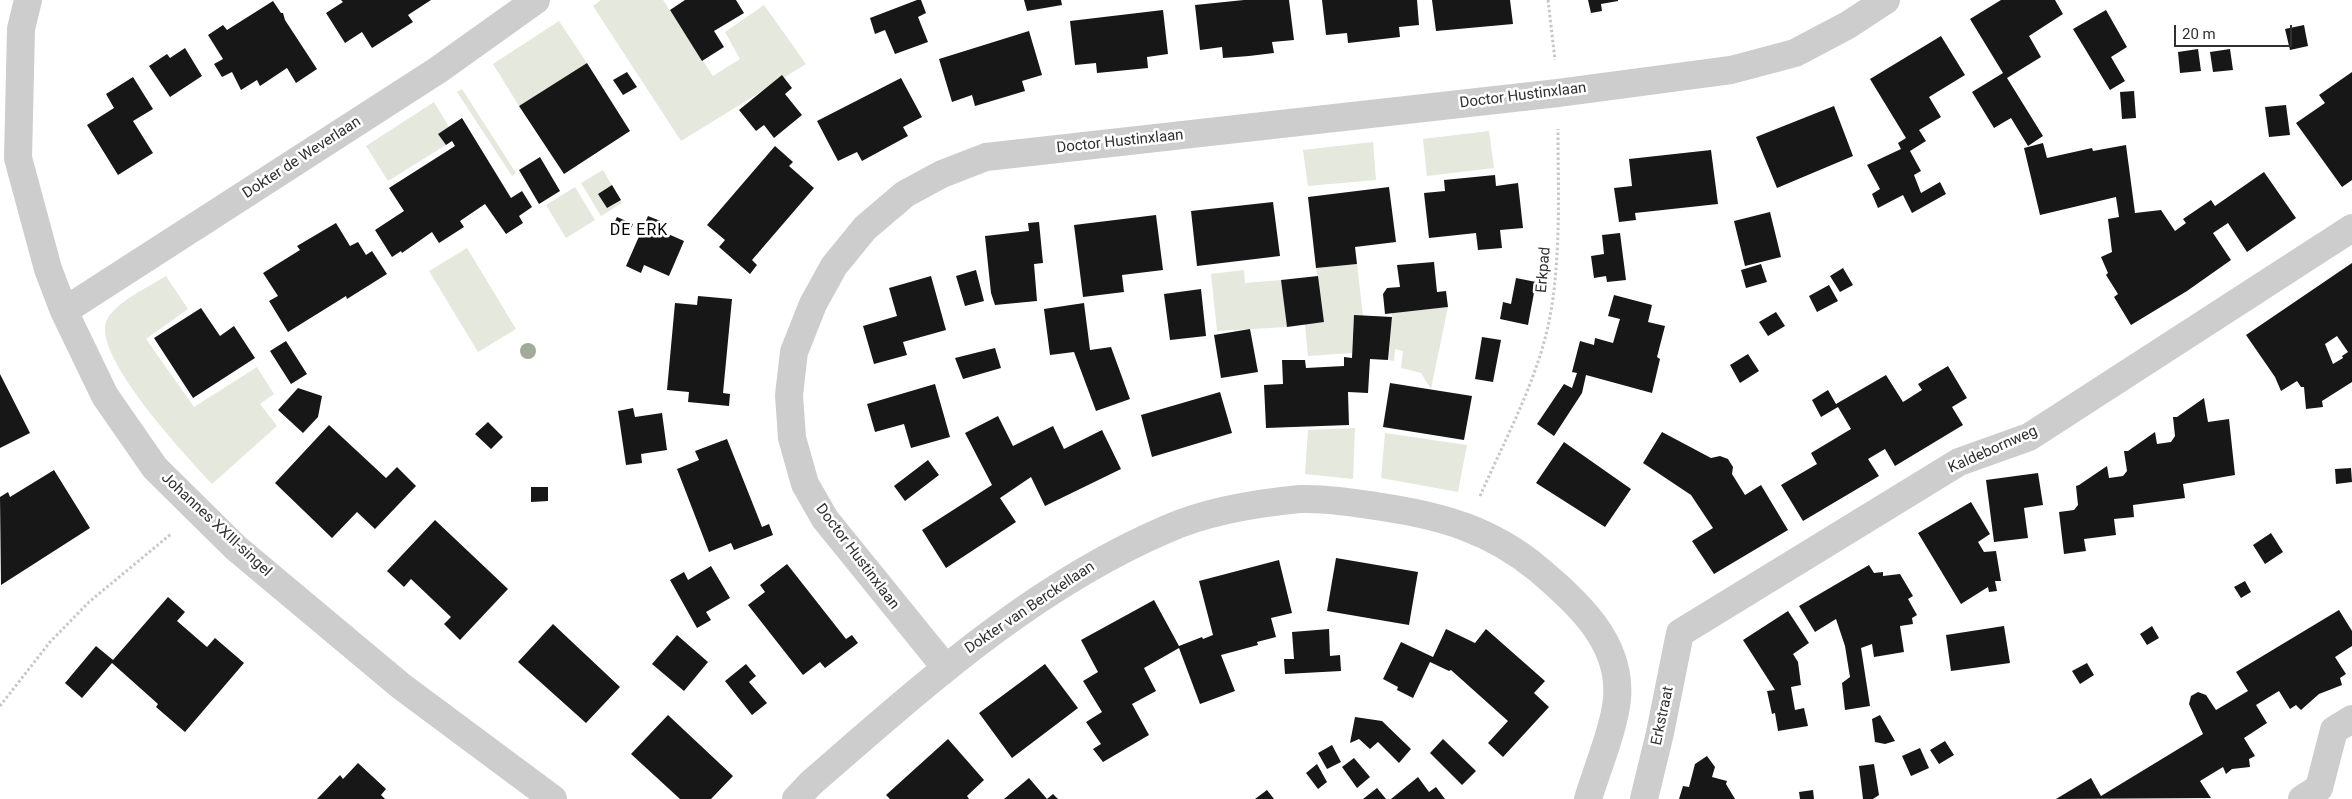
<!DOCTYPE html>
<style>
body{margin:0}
#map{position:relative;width:2352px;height:799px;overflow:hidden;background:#fff;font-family:Roboto,sans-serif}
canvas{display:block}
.scale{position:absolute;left:2174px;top:25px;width:118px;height:22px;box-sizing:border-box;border:2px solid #303030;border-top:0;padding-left:6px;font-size:15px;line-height:18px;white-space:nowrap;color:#303030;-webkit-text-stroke:4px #fff;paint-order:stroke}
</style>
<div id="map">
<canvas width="2352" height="799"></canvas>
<div class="scale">20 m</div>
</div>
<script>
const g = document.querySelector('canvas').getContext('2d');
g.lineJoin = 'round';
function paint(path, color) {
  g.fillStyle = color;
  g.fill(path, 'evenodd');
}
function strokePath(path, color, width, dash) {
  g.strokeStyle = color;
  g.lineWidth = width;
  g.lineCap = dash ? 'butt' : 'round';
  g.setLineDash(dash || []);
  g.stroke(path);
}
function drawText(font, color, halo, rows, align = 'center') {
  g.font = font + ' Roboto,sans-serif';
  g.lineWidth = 5;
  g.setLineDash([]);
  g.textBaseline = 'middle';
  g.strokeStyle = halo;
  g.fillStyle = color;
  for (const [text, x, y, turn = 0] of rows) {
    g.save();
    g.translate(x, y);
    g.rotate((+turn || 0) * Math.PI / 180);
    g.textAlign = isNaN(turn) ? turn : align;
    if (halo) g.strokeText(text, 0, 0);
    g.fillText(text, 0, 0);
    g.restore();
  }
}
paint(new Path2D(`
 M601,0H663L713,76L740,59L725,32L764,5L806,64L681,141L593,6Z
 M559,21L587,63L519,106L493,64Z
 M462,89L516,173L512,176L457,92Z
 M434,102L449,127L438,134L446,145L388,181L366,146Z
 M1489,131L1494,168L1427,176L1423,139Z
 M1373,142L1376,180L1308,186L1303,150Z
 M603,170L622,203L601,216L581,183Z
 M575,187L595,220L566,238L546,205Z
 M467,248L516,329L478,352L429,271Z
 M1357,264L1363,316L1354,315L1352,353L1308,356L1305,324L1324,322L1316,268Z
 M1244,270L1245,283L1281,280L1287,327L1217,331L1211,274Z
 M166,276L188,309L146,339L194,407L257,367L274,394L260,404L277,426L212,484C187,457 94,358 106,322C112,304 150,286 166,276Z
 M1448,307L1431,389L1421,373L1401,368L1403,351L1395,349L1394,361L1389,360L1392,313Z
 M1355,428L1353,479L1305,474L1308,430Z
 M1385,433L1467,445L1458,492L1381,478Z`), '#e4e8dd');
paint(new Path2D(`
 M341,0H431L408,15L413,22L372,48L362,32L345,43L326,13L343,2Z
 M685,0H736L744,13L714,31L724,47L702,61L670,10Z
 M917,0H921L926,13L918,17L928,42L895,54L885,30L875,34L870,18Z
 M1024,0H1061L1062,5L1027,11Z
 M1244,0H1289L1294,40L1272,42L1274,53L1249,56L1223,58L1222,47L1200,50L1195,5Z
 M1322,0H1417L1419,25L1399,27L1400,37L1348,43L1347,33L1326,35Z
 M1432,0H1510L1513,24L1436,31Z
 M1588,0H1618V1L1601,4L1602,11L1591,13Z
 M2001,0H2055L2063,14L2029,36L2041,57L2007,78L2043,136L2028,146L2011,118L1994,128L1972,92L2003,73L1970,19Z
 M273,1L281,13H283L285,20L317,69L296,83L287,68L260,86L257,80L241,90L232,72L222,77L214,64L223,59L208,35L223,25L227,30Z
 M1163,10L1168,54L1147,57L1148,68L1097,73L1096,63L1075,65L1070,21Z
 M2106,10L2127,47L2111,57L2125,81L2110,90L2073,29Z
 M2304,25L2308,46L2290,50L2285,29Z
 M1029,31L1042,75L1022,81L1025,91L975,106L972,95L952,102L939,59Z
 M1941,36L1965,75L1929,97L1941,117L1919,130L1926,141L1910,151L1921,171L1914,175L1921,193L1940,182L1946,194L1912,213L1903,195L1878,208L1872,194L1880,189L1867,165L1901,149L1898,143L1906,138L1870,79Z
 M185,48L202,76L170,97L149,66L167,54L170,58Z
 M2198,49L2201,71L2180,73L2178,52Z
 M2230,49L2233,70L2213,72L2210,52Z
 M587,63L630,131L564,174L519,106Z
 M627,72L637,87L623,95L613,80Z
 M2352,72V180L2342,187L2296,123L2325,103L2319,95Z
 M782,75L792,88L785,94L802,115L774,138L764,125L756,131L739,110Z
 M133,77L153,109L133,121L153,153L118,175L87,125L114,108L106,94Z
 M901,78L922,117L903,127L908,136L862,161L857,152L838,161L817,121Z
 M2134,91L2136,118L2122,119L2120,92Z
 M2286,105L2290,135L2269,137L2265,107Z
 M1834,106L1853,156L1777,188L1756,137Z
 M462,118L511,198L522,191L532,207L519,216L523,223L506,234L485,204L460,221L464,227L439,243L432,232L402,253L401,251L392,257L375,230L404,211L389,188L455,146L452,141L446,145L438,134Z
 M2043,143L2047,158L2092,148L2093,151L2126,145L2135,213L2161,210L2175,231L2186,223L2183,219L2211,200L2215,206L2264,172L2296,218L2247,252L2228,223L2213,233L2231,260L2187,291L2131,325L2114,297L2118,294L2106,275L2108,273L2101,257L2112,252L2108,219L2119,217L2116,197L2040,215L2024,148Z
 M775,146L793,162L789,166L814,188L752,260L757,265L750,274L719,247L725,240L707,225Z
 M1711,150L1718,204L1635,213L1636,220L1619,222L1614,188L1632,186L1629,159Z
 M540,157L560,191L539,204L519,170Z
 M1495,175L1496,186L1518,183L1523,228L1500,230L1502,248L1478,250L1476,233L1429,238L1424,193L1445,191L1444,180Z
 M612,185L621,200L607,208L598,194Z
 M1389,187L1396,242L1355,247L1357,264L1316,268L1308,197Z
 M1273,202L1280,256L1197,266L1191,211Z
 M1770,212L1781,257L1745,266L1734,221Z
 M1156,215L1163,270L1122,275L1124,292L1083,297L1074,225Z
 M648,216L663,222L659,230L684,241L669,276L644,265L641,273L626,266Z
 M617,217L633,224L627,237L611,229Z
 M1039,222L1043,263L1034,264L1037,301L995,305L991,293L985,236L1029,231L1028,223Z
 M336,223L350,246L358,242L366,255L372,251L387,274L347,299L346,296L288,332L269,301L278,296L263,273L300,250L297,246Z
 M1620,233L1626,280L1607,282L1606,276L1594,278L1591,256L1604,254L1602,235Z
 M1434,262L1437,292L1446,291L1448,307L1385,314L1383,294L1387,288L1400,287L1397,265Z
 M2352,263V382L2322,401L2323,407L2306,409L2304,387H2301L2297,381L2281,391L2275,377L2246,335ZM2337,336L2348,352L2342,356L2343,358L2333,364L2325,344Z
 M1761,264L1767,282L1746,288L1741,270Z
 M1843,268L1853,285L1840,292L1830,276Z
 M976,270L984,301L965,306L956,276Z
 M931,276L946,330L903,342L907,355L874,364L863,326L897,316L889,288Z
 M1318,276L1324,322L1287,327L1281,280Z
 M1516,278L1536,282L1528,325L1500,319L1503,302L1511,304Z
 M1829,285L1838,301L1817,312L1809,296Z
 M1201,289L1206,336L1170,340L1164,294Z
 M1614,295L1652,305L1648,322L1665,326L1657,357L1660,359L1652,393L1586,375L1582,393L1554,436L1537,424L1564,384L1572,388L1577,373L1572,372L1580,341L1594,345L1595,338L1613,343L1620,319L1608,316Z
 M698,296L732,299L723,393L730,394L729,406L688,402L689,392L667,390L675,303L697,305Z
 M1084,303L1090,350L1111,347L1130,399L1096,411L1074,352L1050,355L1044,309Z
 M201,308L220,336L234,326L255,358L193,398L154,338Z
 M1776,312L1785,326L1768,336L1759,322Z
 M1354,315L1392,317L1388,360L1370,359L1368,393L1348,392L1349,425L1266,428L1264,385L1283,384L1282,360H1305L1306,368L1344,366V357L1352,358Z
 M1250,329L1258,372L1221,378L1214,335Z
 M1482,337L1501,340L1493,382L1475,379Z
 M286,341L307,374L291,384L270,351Z
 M995,348L1001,368L963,379L955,358Z
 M1748,354L1759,371L1740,383L1730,365Z
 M1948,366L1967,398L1952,407L1963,425L1895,466L1885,449L1868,459L1879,476L1803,521L1781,485L1817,464L1811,453L1851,429L1838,407L1821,417L1812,400L1828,390L1836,404L1886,375L1903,402L1922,390L1918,384Z
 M0,374L30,433L0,448Z
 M1390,383L1472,396L1464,440L1383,427Z
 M935,384L950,437L911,448L904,424L875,432L867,404Z
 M298,388L322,396L318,417L303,433L278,410Z
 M1220,392L1232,433L1152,457L1141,415Z
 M2204,398L2208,422L2229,419L2235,475L2183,484L2185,498L2133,505L2134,517L2114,519L2116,535L2084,539L2086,551L2064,554L2059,512L2074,510L2078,505L2076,486L2079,485L2107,466L2109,478L2123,476L2127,471L2124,451H2128L2155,432L2157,444L2171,442L2175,436L2173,417H2177Z
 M633,408L635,417L662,413L667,450L641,454L642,463L626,465L618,411Z
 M998,416L1013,446L1053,426L1064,449L1102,430L1121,469L1045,506L1031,477L1000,498L1016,522L946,568L922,530L992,485L965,433Z
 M488,422L503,437L491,449L475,434Z
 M329,425L386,478L397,467L416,486L375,529L357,512L332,538L275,483Z
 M1662,432L1711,458L1720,456L1728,459L1733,467L1732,474L1745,495L1761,485L1788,530L1714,574L1692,541L1713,528L1691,495L1643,463Z
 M727,439L762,527L769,524L773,535L734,550L731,543L709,552L677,469L699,460L695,451Z
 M1564,442L1631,489L1605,527L1536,483Z
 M928,460L939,475L905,501L894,486Z
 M2351,468L2352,482L2336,484L2335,469Z
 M54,470L90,528L1,585L0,497L8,492L10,497Z
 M2038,473L2043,505L2024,508L2028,538L1994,542L1986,480Z
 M531,487H548V501L531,502Z
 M1971,502L1990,534L1978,542L1984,552L1996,551L2001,581H1995L1997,591L1989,592L1988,587L1961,604L1918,533Z
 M435,520L508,589L460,640L444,624L451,617L411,579L404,587L387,571Z
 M2271,533L2283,552L2265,564L2253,545Z
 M1336,558L1418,572L1409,625L1327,611Z
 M1279,560L1292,613L1271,618L1276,637L1257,642L1258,645L1221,655L1235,691L1200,704L1179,648L1144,668L1156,691L1132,704L1149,735L1103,762L1093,749L1101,744L1086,722L1102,712L1083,681L1098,672L1081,640L1154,600L1179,646L1202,637L1203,639L1213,635L1199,581Z
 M787,564L846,639L852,635L858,643L825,668L820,662L803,675L748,605L765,592L760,585Z
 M1869,565L1874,573L1883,572V576L1900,574L1913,596L1908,599L1917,615L1912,618L1913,624L1900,626L1904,652L1874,657L1872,644L1861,648L1870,706L1845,710L1842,683L1850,677L1845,646L1836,619L1815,632L1799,606Z
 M711,566L730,598L706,612L711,620L697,628L670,580L684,572L688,580Z
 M2245,581L2251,592L2241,598L2234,587Z
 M168,597L185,612L177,621L207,647L215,638L244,663L185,732L156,707L158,704L112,663L82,698L65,683L96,646L113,660Z
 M2339,610L2352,631V646L2335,657L2346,674L2340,678L2342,685L2319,694L2301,710L2296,705L2290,709L2279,691L2256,705L2267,723L2244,738L2255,756L2249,759L2250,767L2232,769L2226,774L2223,767L2200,781L2211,798L2056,799L2091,778L2101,796L2203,734L2189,704L2191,696L2198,692L2206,695L2216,710L2248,691L2236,672Z
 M1788,611L1809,643L1793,654L1798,662L1801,685L1791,687L1795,710L1804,708L1808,726L1778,731L1775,713L1772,714L1767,691L1775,690L1743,640Z
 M553,624L620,687L586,723L518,662Z
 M2004,626L2010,663L1951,671L1946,635Z
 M2152,626L2159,638L2147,645L2140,634Z
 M1329,629L1330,656L1340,655L1341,671L1285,674L1284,659H1294L1292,632Z
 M1446,629L1475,643L1486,629L1545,681L1534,693L1549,707L1503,757L1488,743L1508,721L1451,670L1449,671L1430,662L1413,698L1397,690L1398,687L1383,679L1401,642L1433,657Z
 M677,635L708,662L684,691L652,664Z
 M2087,663L2094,675L2080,684L2072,671Z
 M746,664L756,676L749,682L767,703L752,715L725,681Z
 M1045,664L1078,708L1012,758L979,713Z
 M668,715L733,776L711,799H680L631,754Z
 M1880,715L1895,741L1885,744L1875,742L1872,719Z
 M1355,717L1382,721L1411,749L1399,763L1378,742L1370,749L1359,739L1350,743Z
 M948,739L984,780L967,796L969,799H890L886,795Z
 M1443,739L1476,771L1462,785L1430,753Z
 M1945,741L1954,755L1939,764L1930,750Z
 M1332,745L1341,762L1327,769L1318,753Z
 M1920,748L1929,768L1911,776L1902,756Z
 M1707,756L1715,767L1712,777L1727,781L1726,784L1735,799H1679L1683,786L1689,787L1695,764Z
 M1354,758L1370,777L1357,788L1342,767Z
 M358,763L386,789L381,795L385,799H317L340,775L343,779Z
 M1317,764L1327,782L1318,789L1306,773Z
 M1874,764L1879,795L1873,799H1863L1859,766Z
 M1418,777L1429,792L1436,787L1445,799H1391Z
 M1029,778L1047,799L1053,794L1058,799H1004Z
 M1377,788L1386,799H1363Z
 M1267,790L1274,799H1255Z
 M1813,790L1814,799H1800L1799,792Z`), '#171717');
strokePath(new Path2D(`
 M1548,0L1555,60
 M1480,496C1506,437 1540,376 1551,311C1561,251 1558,189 1558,129
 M0,706L50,642L89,602L171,534`), '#c7c7c7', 3, [2.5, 2.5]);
strokePath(new Path2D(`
 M28,0L21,29L18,158L48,269L64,311L105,396L155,468L236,548L401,686L553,799
 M64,311L438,70L536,0
 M945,667L825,519L805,484L792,438L789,395L794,352L813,304L834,266L865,228L905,194L942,174L986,157L1558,93L1731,70L1795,53L1848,25L1886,0
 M796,799L811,783C921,688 1031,587 1167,529C1205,512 1258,503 1300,499C1325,498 1358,503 1382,507C1442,516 1491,530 1538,569C1577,602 1622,642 1617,699C1614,729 1597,769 1588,799
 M1644,799L1660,733L1680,633L1959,462L2029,437L2352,228
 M2302,799L2319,788L2334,730L2352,719`), '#cdcdcd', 28);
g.fillStyle = '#a2ab98';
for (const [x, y] of [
 [528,351]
]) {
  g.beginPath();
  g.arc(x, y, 8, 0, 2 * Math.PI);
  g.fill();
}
drawText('15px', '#303030', '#fff', [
 ["Doctor Hustinxlaan",1523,96,-7],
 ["Doctor Hustinxlaan",1120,142,-6],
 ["Dokter de Weverlaan",302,158,-33],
 ["Erkpad",1544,270,-85],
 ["Kaldebornweg",1993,450,-24],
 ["Johannes XXIII-singel",216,525,43],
 ["Doctor Hustinxlaan",857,557,53],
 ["Dokter van Berckellaan",1030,608,-34],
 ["Erkstraat",1663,716,-78]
]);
g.letterSpacing = '1px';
drawText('16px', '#000', '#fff', [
 ["DE ERK",639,231]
]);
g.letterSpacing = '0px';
</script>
